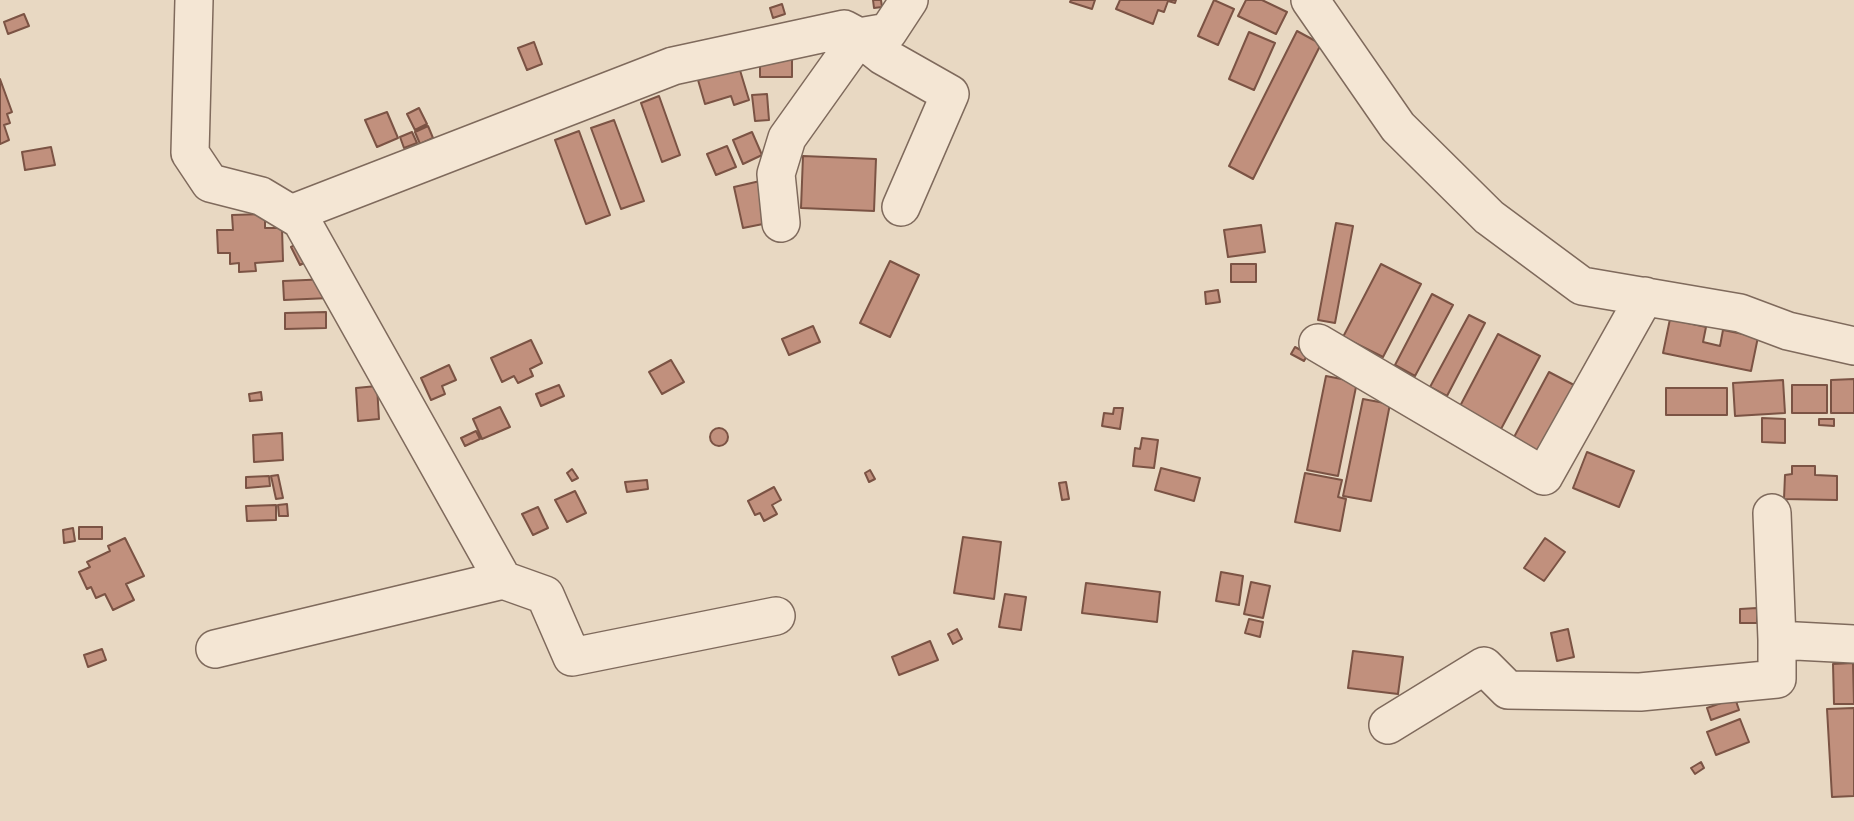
<!DOCTYPE html>
<style>
body{margin:0}
canvas{display:block;background:#e8d8c2}
</style>
<canvas width="1854" height="821"></canvas>
<script>
const g = document.querySelector('canvas').getContext('2d');
g.lineJoin = 'round';
function paint(path, color) {
  g.fillStyle = color;
  g.fill(path, 'evenodd');
}
function strokePath(path, color, width, dash) {
  g.strokeStyle = color;
  g.lineWidth = width;
  g.lineCap = dash ? 'butt' : 'round';
  g.setLineDash(dash || []);
  g.stroke(path);
}
const building = new Path2D(`
 M873,0H881L882,7L874,8Z
 M1071,0H1095L1092,9L1070,2Z
 M1120,0H1176L1175,3L1168,1L1164,12L1158,10L1153,24L1116,9Z
 M1214,0L1234,9L1218,45L1198,36Z
 M1246,0H1262L1287,12L1276,34L1238,16Z
 M782,4L785,14L773,18L770,8Z
 M24,14L29,26L8,34L4,22Z
 M1297,31L1321,44L1253,179L1229,166Z
 M1249,32L1275,43L1254,90L1229,79Z
 M534,42L542,64L527,70L518,48Z
 M760,59H792V77H760Z
 M739,67L749,100L734,105L731,96L705,104L698,80Z
 M0,79L12,112L7,114L10,123L4,125L9,140L0,144Z
 M767,94L769,120L755,121L752,95Z
 M659,96L680,155L662,162L641,103Z
 M419,108L427,124L415,130L407,114Z
 M387,112L398,138L377,147L365,120Z
 M614,120L644,201L621,209L591,128Z
 M428,126L433,138L420,144L415,132Z
 M579,131L610,215L586,224L555,140Z
 M412,132L417,143L404,148L400,137Z
 M752,132L762,155L743,164L733,140Z
 M727,146L736,167L716,175L707,154Z
 M51,147L55,165L25,170L22,152Z
 M803,156L876,159L874,211L801,208Z
 M760,181L768,223L743,228L734,187Z
 M265,214V228H282L283,261L255,263L256,271L239,272V263L230,264V253H218L217,230H233L232,215Z
 M1336,223L1353,226L1335,323L1318,320Z
 M1261,225L1265,252L1228,257L1224,230Z
 M301,242L310,260L300,265L291,247Z
 M890,261L919,275L890,337L860,323Z
 M1231,264H1256V282H1231Z
 M1381,264L1421,284L1383,357L1343,337Z
 M329,279L330,298L284,300L283,281Z
 M1218,290L1220,302L1206,304L1205,292Z
 M1432,294L1453,305L1415,376L1395,365Z
 M326,312V328L285,329V313Z
 M1469,315L1485,323L1447,396L1430,387Z
 M1670,319L1706,327L1703,342L1720,346L1723,330L1758,337L1751,371L1663,353Z
 M813,326L820,342L789,355L782,339Z
 M1498,334L1540,356L1501,429L1459,408Z
 M531,340L542,363L530,369L533,376L518,383L514,376L502,382L491,358Z
 M1295,347L1308,354L1304,361L1291,354Z
 M671,360L684,382L662,394L649,372Z
 M449,365L456,380L442,386L445,394L431,400L421,378Z
 M1549,372L1574,385L1538,452L1513,439Z
 M1326,376L1357,382L1338,476L1307,470Z
 M1854,379V413H1831V380Z
 M1783,380L1785,413L1735,416L1733,383Z
 M559,385L564,396L541,406L536,394Z
 M1792,385H1827V413H1792Z
 M377,386L379,419L358,421L356,388Z
 M1666,388H1727V415H1666Z
 M261,392L262,400L250,401L249,394Z
 M1363,399L1390,404L1371,501L1343,496Z
 M500,407L510,427L482,439L473,419Z
 M1114,408H1123L1120,429L1102,426L1104,413L1113,414Z
 M1762,418L1785,419V443L1762,442Z
 M1819,419H1834V426L1819,425Z
 M710 437a9 9 0 1 1 18 0a9 9 0 1 1-18 0Z
 M476,431L480,439L465,446L461,438Z
 M282,433L283,460L254,462L253,435Z
 M1142,438L1158,440L1154,468L1133,466L1135,448L1140,449Z
 M1587,452L1634,471L1619,507L1573,488Z
 M1792,466H1815V475L1837,476V500L1784,499L1785,475L1792,474Z
 M1161,468L1200,478L1194,501L1155,490Z
 M572,469L578,478L572,481L567,473Z
 M870,470L875,479L869,482L865,473Z
 M1305,473L1342,480L1338,497L1346,499L1340,531L1295,522Z
 M278,475L283,498L276,499L271,476Z
 M269,476L270,486L246,488V477Z
 M647,480L648,489L627,492L625,482Z
 M1066,482L1069,499L1062,500L1059,483Z
 M774,487L781,500L772,505L777,514L764,521L760,513L755,515L748,501Z
 M575,491L586,513L567,522L555,500Z
 M287,504L288,516H279L278,505Z
 M276,505V520L247,521L246,506Z
 M538,507L548,528L533,535L522,514Z
 M79,527H102V539H79Z
 M73,528L75,541L64,543L63,530Z
 M963,537L1001,542L994,599L954,593Z
 M125,538L144,576L126,584L134,600L113,610L105,594L96,598L91,587L87,589L79,572L90,567L87,562L110,551L108,546Z
 M1545,538L1565,552L1544,581L1524,568Z
 M1221,572L1243,576L1239,605L1216,601Z
 M1251,582L1270,586L1263,618L1244,614Z
 M1086,583L1160,592L1157,622L1082,613Z
 M1005,594L1026,597L1021,630L999,627Z
 M1757,608V623H1740V609Z
 M1249,619L1263,622L1260,637L1245,633Z
 M957,629L962,639L953,644L948,634Z
 M1568,629L1574,657L1557,661L1551,633Z
 M930,641L938,660L899,675L892,657Z
 M102,649L106,660L88,667L84,655Z
 M1353,651L1403,657L1398,694L1348,688Z
 M1853,663L1854,704H1834L1833,664Z
 M1735,698L1739,710L1711,720L1707,708Z
 M1854,708V796L1832,797L1827,709Z
 M1740,719L1749,742L1716,755L1707,732Z
 M1701,762L1704,768L1695,774L1691,768Z`);
paint(building, '#c1907d');
strokePath(building, '#7b5344', 2);
const minor = new Path2D(`
 M194,0L190,153L210,183L261,196L301,220L503,580
 M1310,0L1398,127L1489,217L1582,286L1740,313L1788,331L1854,346
 M291,214L673,66L844,29L859,37L883,56L950,94L901,207
 M781,223L776,174L787,138L859,37L888,32L909,0
 M1318,343L1544,476L1645,296
 M1772,513L1777,640
 M215,649L503,580L545,595L572,657L776,616
 M1388,725L1484,666L1508,690L1640,692L1777,679V640L1854,644`);
strokePath(minor, '#7f6a5c', 40);
strokePath(minor, '#f4e6d4', 37);
</script>
